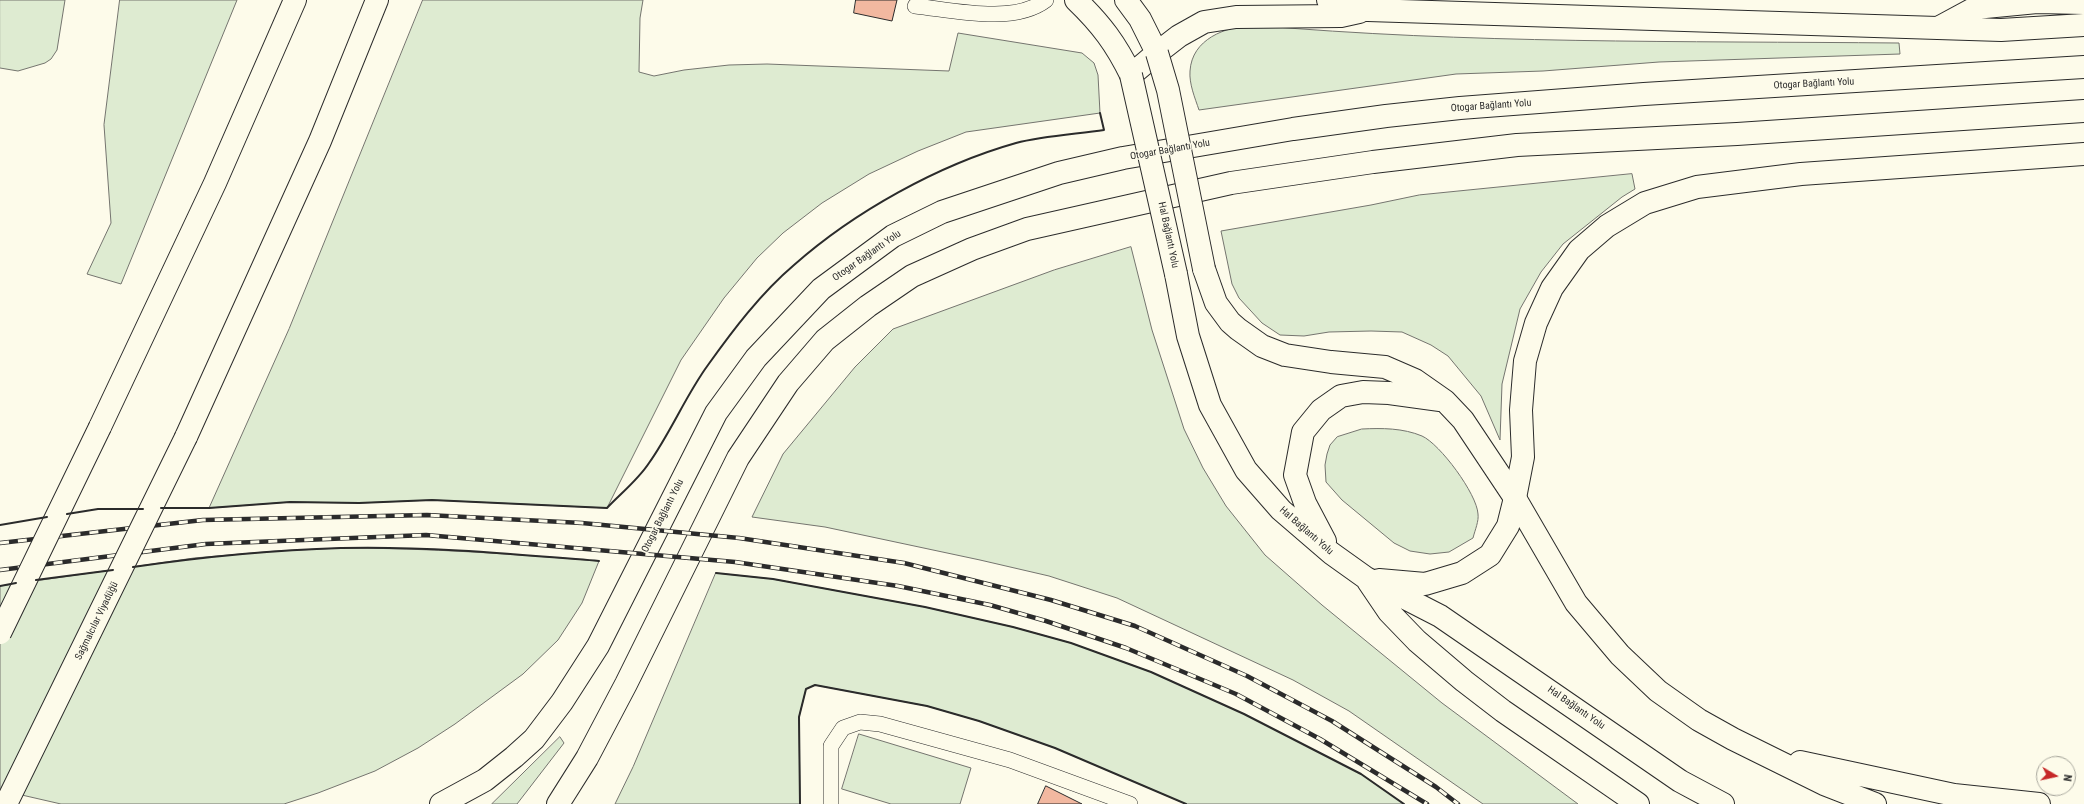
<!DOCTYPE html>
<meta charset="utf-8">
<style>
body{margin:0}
#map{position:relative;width:2084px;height:804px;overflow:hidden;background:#fdfbea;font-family:"Roboto Condensed",sans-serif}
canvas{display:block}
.north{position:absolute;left:2036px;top:756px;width:40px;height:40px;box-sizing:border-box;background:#fdfbea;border:1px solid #a9a89e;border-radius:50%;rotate:99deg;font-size:11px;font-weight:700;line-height:16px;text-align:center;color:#2b2b2b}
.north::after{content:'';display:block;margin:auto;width:14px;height:18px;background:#c62828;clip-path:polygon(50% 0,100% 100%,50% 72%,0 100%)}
</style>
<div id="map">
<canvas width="2084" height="804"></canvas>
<div class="north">N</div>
</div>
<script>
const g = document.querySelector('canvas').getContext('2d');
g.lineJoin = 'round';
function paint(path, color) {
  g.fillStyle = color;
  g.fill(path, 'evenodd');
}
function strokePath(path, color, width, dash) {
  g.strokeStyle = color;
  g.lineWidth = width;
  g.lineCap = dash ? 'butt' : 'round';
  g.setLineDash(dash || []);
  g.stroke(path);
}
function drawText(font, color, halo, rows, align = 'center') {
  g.font = font + ' "Roboto Condensed",sans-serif';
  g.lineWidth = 3;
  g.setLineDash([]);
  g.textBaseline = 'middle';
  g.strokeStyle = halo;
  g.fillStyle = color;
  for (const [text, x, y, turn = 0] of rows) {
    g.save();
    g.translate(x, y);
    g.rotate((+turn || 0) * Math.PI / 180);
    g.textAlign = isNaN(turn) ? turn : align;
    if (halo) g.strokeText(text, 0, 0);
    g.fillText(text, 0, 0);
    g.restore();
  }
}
const green = new Path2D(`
 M0,0H65L57,50L51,59L45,63L18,71L0,68Z
 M120,0H237L121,284L87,274L111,223L104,125Z
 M423,0H643L640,18L639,72L654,76L684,70L729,65L767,64L949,71L958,33L1082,53L1094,63L1098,75L1100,113L966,132L918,151L869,174L822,203L783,233L757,258L724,298L681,360L607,508L432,500L359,503L290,502L209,508L289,329Z
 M1252,25C1467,44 1683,41 1899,43L1900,54L1659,62L1543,71L1456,74L1199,110C1195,98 1189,84 1190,71C1192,39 1225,27 1252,25Z
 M1632,174L1635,189L1622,197L1563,244L1541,272L1520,309L1502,384L1500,440L1481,396L1448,356L1431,345L1402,332L1371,331L1329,332L1304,336L1280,335L1262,323L1239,298L1232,284L1221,231L1371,205L1419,195Z
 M1131,247L1152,330L1184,429L1203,468L1226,506L1265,555L1322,605L1442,703L1578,804H1483L1349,711L1293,680L1117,598L1049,576L980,560L825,527L752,517L783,454L855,367L893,329L1054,270Z
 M1362,429C1382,428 1403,428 1422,436C1440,444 1477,494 1478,514C1479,521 1475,530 1473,538L1449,552L1430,554L1410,551L1394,543L1342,500L1326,482L1325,465L1327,454L1330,445L1337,437Z
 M342,548C428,548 513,554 599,561L582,603L558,640L523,674L455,724L418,748L375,771L318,793L284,804H61L0,790V586L194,558L276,551Z
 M716,573L773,579L925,607L1013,627L1071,643L1151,672L1244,714L1361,774L1404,804H1186L1055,748L979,721L927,706L815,685L806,689L799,717L800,804H615L633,767Z
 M859,734L971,768L960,804H891L842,789Z
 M560,737L564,743L517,804H492Z`);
paint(green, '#deebd1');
strokePath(green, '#74746e', 1);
const building = new Path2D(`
 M856,0H897L892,21L854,13Z
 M1046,786L1082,804H1038Z`);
paint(building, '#f2b8a0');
strokePath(building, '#2b2b2b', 1);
const service = new Path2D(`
 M915,6C953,10 1013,25 1046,0
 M831,804V746L843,728L860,722L880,724L1010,760L1130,804`);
const primary = new Path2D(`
 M1076,0C1101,24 1116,44 1131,75L1157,53L1140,19L1126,0
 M1204,269L1216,303L1230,322L1238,329L1262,346L1285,355L1331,362L1385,367L1415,380L1445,401L1463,420L1515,498L1576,603L1620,655L1658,691L1699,720L1733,739L1824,784L1875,804
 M1176,274L1188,336L1210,405L1246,470L1281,510L1331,553L1366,578L1440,616L1680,781L1723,804
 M1325,541L1305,503L1295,475L1303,432L1321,410L1341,396L1363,392L1389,393L1440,400
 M1379,580L1425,584L1462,573L1490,555L1508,526L1515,498
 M1368,581L1389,612L1417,641L1464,681L1503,711L1638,804
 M1800,762L1954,795L2039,804`);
const trunk = new Path2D(`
 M1328,0L1368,10L2001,30L2084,25
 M1938,28L1975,8L2037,2L2084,3
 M1157,53L1179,36L1204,22L1236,17L1341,16L1359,12
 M100,427L215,183L295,0
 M186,437L320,141L377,0
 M1515,498L1523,457L1521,410L1525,361L1536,323L1552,288L1579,250L1607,226L1645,203L1697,187L1801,174L2084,154
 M441,804L485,780L514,757L534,739L562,702L598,646L716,413L756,358L821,289L893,236L942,212L1059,173L1123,158L1293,129L1386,116L1460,108L1644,94L2084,67
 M558,804L587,758L626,684L738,458L788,383L825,340L868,306L912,276L972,249L1027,229L1231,183L1373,162L1517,145L1737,134L2084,111`);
strokePath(service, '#2b2b2b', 16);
strokePath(primary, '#2b2b2b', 24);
strokePath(trunk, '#2b2b2b', 24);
strokePath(service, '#fdfbea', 15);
strokePath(primary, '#fdfbea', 22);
strokePath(trunk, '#fdfbea', 22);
const rail = new Path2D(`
 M0,543L203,520L427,515L582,523L739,538L904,563L1051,600L1135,626L1247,676L1332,721L1436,787L1458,804
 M0,570L206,544L426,535L735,562L898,586L990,605L1046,621L1126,648L1236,694L1320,739L1427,804`);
strokePath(rail, '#2b2b2b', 4.5);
strokePath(rail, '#fdfbea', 3, [9]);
const primaryBridge = new Path2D(`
 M1157,53L1168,90L1204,269
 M1131,75L1176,274`);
const trunkBridge = new Path2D(`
 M0,633L100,427
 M6,804L186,437`);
strokePath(primaryBridge, '#2b2b2b', 24, []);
strokePath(trunkBridge, '#2b2b2b', 24, []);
strokePath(primaryBridge, '#fdfbea', 22);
strokePath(trunkBridge, '#fdfbea', 22);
strokePath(new Path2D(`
 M161,508H209L290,502L359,503L432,500L607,508C620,494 638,480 649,463C671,432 686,395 708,365C733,330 761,293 794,265C854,212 938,165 1016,143C1042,136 1077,134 1104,130L1100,113
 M67,514L98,509H143
 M0,525L47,517
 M133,567C202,557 271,550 341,548C427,546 513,554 599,561
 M716,573L773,579L925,607L1013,627L1071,643L1151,672L1244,714L1361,774L1404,804
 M36,580L113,570
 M0,586L16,583
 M800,804L799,717L806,689L815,685L927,706L979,721L1055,748L1186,804`), '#2b2b2b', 2);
drawText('10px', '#2b2b2b', '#fdfbea', [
 ["Otogar Bağlantı Yolu",1814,84,-3],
 ["Otogar Bağlantı Yolu",1491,106,-4],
 ["Otogar Bağlantı Yolu",1170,150,-10],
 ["Hal Bağlantı Yolu",1168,235,78],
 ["Otogar Bağlantı Yolu",867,256,-35],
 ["Otogar Bağlantı Yolu",663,516,-63],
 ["Hal Bağlantı Yolu",1306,531,41],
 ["Sağmalcılar Viyadüğü",97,621,-64],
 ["Hal Bağlantı Yolu",1576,708,35]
]);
</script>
